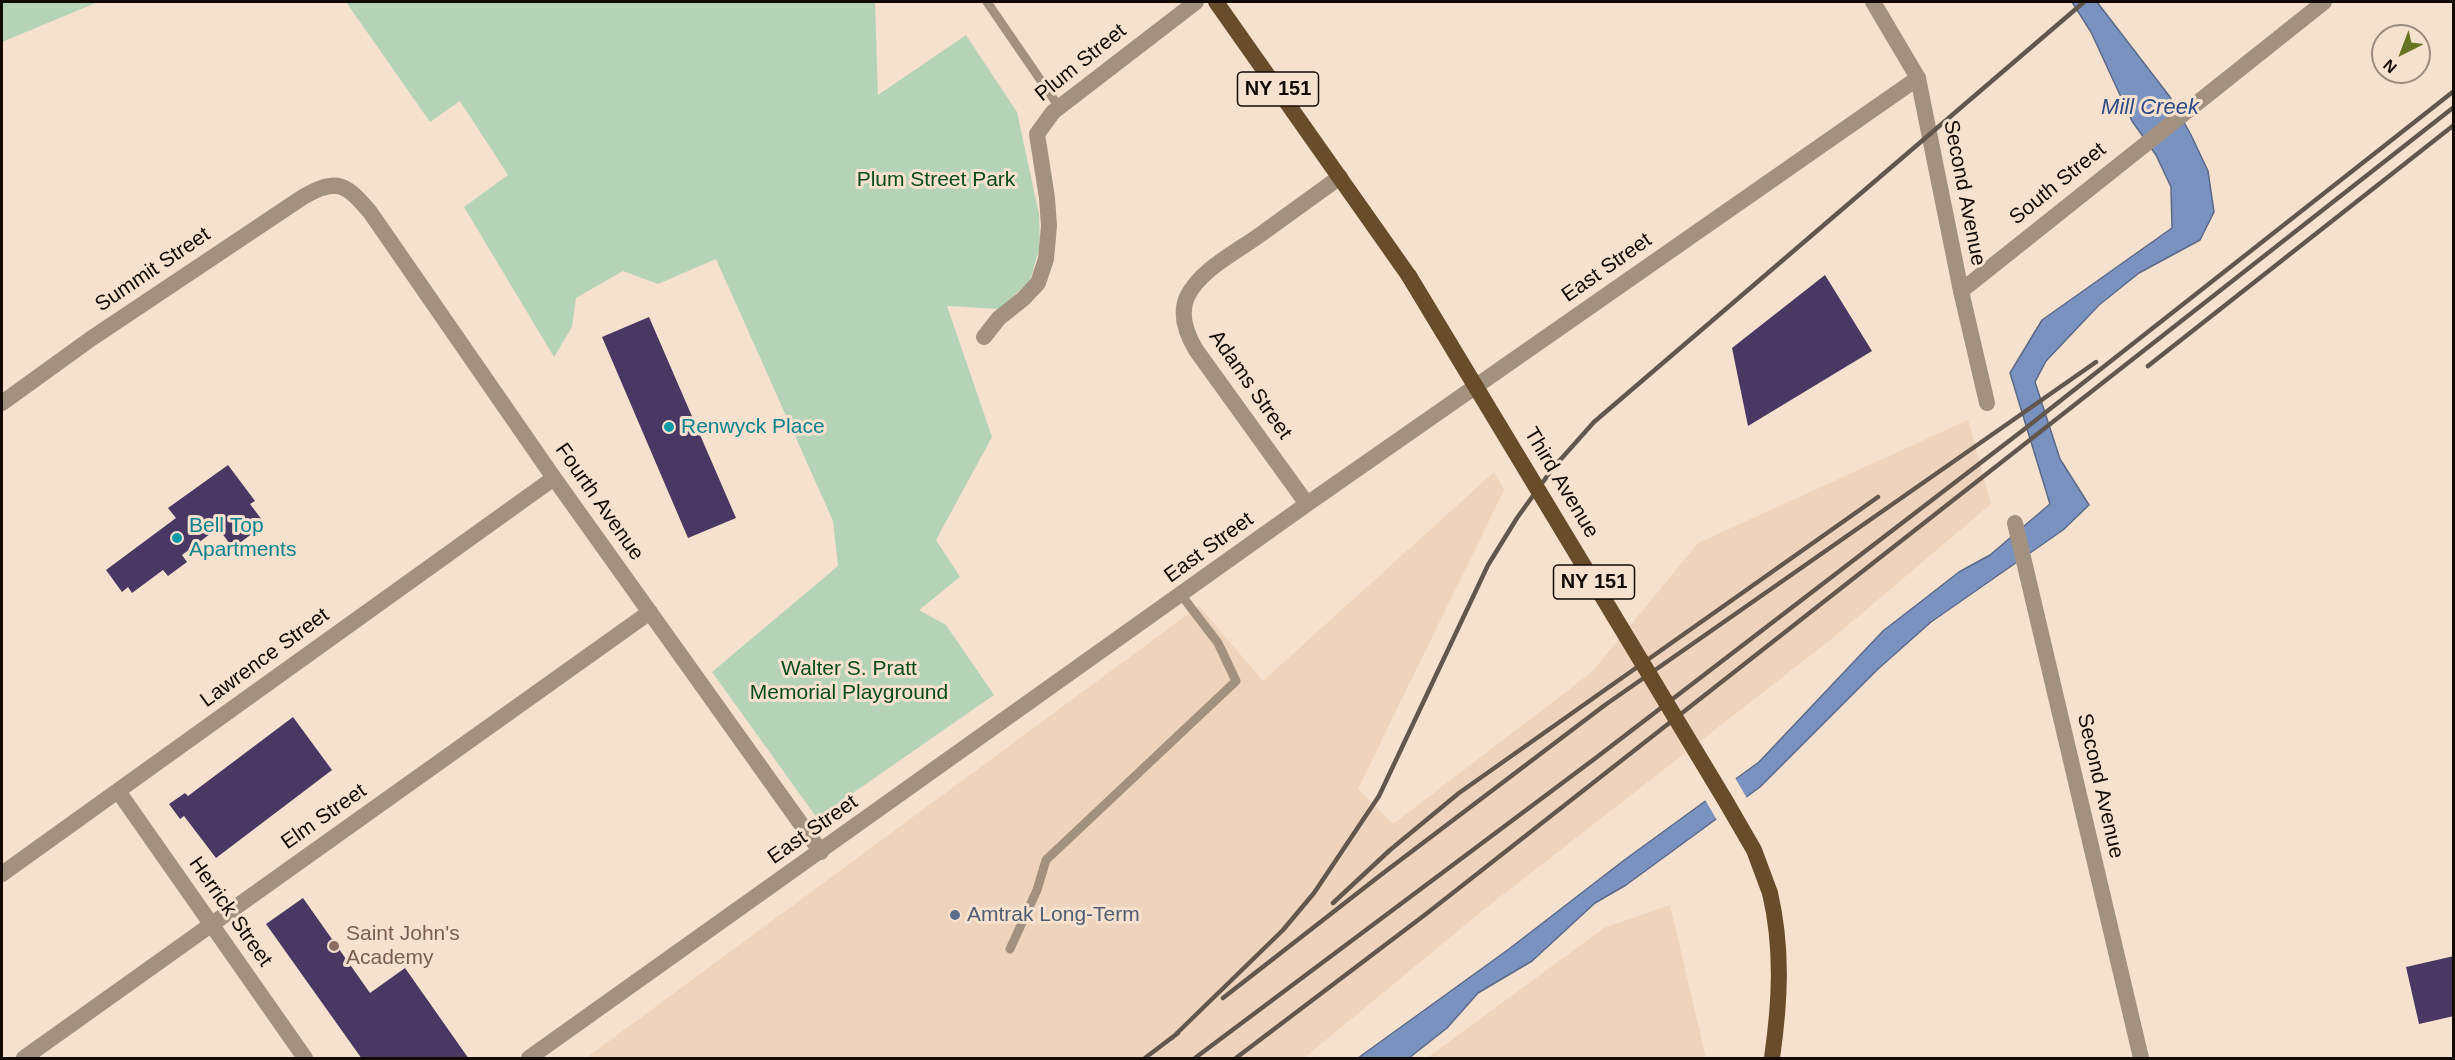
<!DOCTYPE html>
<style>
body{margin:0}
#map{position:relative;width:2455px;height:1060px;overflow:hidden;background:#f6e1ce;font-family:Arial,sans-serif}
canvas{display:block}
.frame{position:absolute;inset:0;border:3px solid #110a05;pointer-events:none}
.north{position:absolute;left:2371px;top:24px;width:60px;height:60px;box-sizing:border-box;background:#f6e1ce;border:2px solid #9a8b7e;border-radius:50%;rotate:222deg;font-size:16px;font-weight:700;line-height:24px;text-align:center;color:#110a05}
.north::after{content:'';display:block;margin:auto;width:21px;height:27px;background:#657420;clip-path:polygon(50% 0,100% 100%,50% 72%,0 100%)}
</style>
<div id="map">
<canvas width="2455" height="1060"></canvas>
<div class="frame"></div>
<div class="north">N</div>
</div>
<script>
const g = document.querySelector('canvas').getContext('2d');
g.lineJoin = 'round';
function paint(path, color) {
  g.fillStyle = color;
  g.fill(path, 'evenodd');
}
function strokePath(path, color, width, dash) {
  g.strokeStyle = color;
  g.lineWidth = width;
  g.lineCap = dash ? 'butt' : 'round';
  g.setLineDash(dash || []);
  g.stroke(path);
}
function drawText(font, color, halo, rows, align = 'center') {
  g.font = font + ' Arial,sans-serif';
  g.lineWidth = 6;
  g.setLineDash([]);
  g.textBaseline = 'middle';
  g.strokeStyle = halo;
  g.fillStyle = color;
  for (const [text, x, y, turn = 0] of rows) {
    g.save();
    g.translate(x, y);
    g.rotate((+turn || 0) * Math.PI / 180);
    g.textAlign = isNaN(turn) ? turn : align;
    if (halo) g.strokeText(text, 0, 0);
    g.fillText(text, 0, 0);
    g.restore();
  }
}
paint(new Path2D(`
 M1968,420L1991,504L1834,637L1481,912L1304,1058H586L1199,606L1263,681L1494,472L1504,490L1358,789L1393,824L1592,672L1698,543Z
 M1670,905L1706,1058H1427L1604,928Z`), '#eed4bc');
paint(new Path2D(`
 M2,2H98L2,42Z
 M346,2H875L878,95L966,35L1017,112L1039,214L1040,246L1030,281L999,309L947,306L992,437L936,540L960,577L919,610L946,625L994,695L817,818L712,672L838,566L833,521L716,259L658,284L623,271L576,298L572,327L554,357L464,207L508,175L460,101L430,122Z`), '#b5d4b7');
const water = new Path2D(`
 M2072,2H2097L2170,97L2191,135L2208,171L2214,212L2200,240L2139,273L2099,305L2046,361L2035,382L2060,459L2089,505L2063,530L1931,622L1878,669L1760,787L1626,885L1595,903L1532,961L1478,993L1447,1028L1409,1058H1358L1509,949L1623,861L1759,762L1883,631L1959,572L1990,555L2050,504L2010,373L2042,320L2172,228L2171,187L2156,155L2132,121L2091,32Z`);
paint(water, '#7992c0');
strokePath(water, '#5a6988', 1.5);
paint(new Path2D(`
 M1734,776L1748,800L1718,822L1704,798Z`), '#f6e1ce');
paint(new Path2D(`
 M1825,275L1872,351L1748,426L1732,348Z
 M649,317L736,518L688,538L602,337Z
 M228,465L255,501L250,504L265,524L233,548L218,528L182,555L187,562L168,576L163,570L132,593L128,587L122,592L106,570L176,518L168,508Z
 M293,717L332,770L216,858L184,816L180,819L169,804L185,793L188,796Z
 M303,898L370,993L405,968L469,1059H362L266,924Z
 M2454,956V1016L2419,1024L2406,967Z`), '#493863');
strokePath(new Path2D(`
 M987,2L1059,107
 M1010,949L1037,890L1046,860L1236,681L1218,643L1182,596`), '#a2917f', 9);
strokePath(new Path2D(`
 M1873,2L1918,78
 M1961,291L1987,403
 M984,337L999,318L1023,299L1038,283L1046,259L1049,226L1047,198L1037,134L1053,112L1196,2
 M2,403L92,338L303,197C337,177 346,184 370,212L554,478L821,852
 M2015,523L2141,1058
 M118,791L305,1058
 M2,874L554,478
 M24,1058L650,612`), '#a2917f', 16);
strokePath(new Path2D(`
 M1307,504L1196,350C1187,335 1179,315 1187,297C1199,271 1234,253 1257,237C1285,217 1312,197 1340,177
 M529,1058L1307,504L1918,78L1961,291L2324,2`), '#a2917f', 16);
strokePath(new Path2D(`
 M1216,2L1409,276
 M1770,893C1783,949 1780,1002 1772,1058`), '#694d2a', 16);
strokePath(new Path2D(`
 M2148,366L2454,125
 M1333,903L1390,850L1459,793L1878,497
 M1223,998L1382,874L1605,705L2096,362
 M1172,1038L1283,930L1314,893L1379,796L1488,565L1517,518L1553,468L1594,422L2084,2
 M1145,1058L1178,1033
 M1195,1058L1597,757L2022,431L2454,91
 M1236,1058L1426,914L2454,107`), '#63574d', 4.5);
strokePath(new Path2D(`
 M1409,276L1725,800L1754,850L1770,893`), '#694d2a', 16);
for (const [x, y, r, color] of [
 [669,427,6,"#0f9aa8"],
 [177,538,6,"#0f9aa8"],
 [955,915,6,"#5c6f8a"],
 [334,946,6,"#8d6e63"]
]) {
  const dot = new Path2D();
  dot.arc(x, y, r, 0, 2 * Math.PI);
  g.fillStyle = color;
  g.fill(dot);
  strokePath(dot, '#f6e1ce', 2);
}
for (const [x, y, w] of [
 [1278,89,81],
 [1594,582,81]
]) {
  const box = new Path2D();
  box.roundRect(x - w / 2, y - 17, w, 34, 4.5);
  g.fillStyle = '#f6e1ce';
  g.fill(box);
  strokePath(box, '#110a05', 1.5);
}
drawText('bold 20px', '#110a05', null, [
 ["NY 151",1278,89],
 ["NY 151",1594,582]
]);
drawText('21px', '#110a05', '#f6e1ce', [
 ["Plum Street",1081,63,-39],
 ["South Street",2058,184,-39],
 ["Second Avenue",1964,193,79],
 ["East Street",1607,268,-35],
 ["Summit Street",153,270,-34],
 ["Adams Street",1250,385,55],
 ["Third Avenue",1561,483,59],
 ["Fourth Avenue",599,502,55],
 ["East Street",1209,548,-36],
 ["Lawrence Street",265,658,-36],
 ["Second Avenue",2100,786,77],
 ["Elm Street",324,817,-35],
 ["East Street",813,830,-35],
 ["Herrick Street",230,912,55]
]);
drawText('21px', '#084c19', '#f6e1ce', [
 ["Plum Street Park",936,180],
 ["Walter S. Pratt",849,669],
 ["Memorial Playground",849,693]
]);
drawText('21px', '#0d838f', '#f6e1ce', [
 ["Renwyck Place",681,427],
 ["Bell Top",189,526],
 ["Apartments",189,550]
], 'left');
drawText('21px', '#4e5e75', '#f6e1ce', [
 ["Amtrak Long-Term",967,915]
], 'left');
drawText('21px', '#785e54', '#f6e1ce', [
 ["Saint John's",346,934],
 ["Academy",346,958]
], 'left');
drawText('italic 22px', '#2e4c87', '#f6e1ce', [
 ["Mill Creek",2150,108]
]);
</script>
